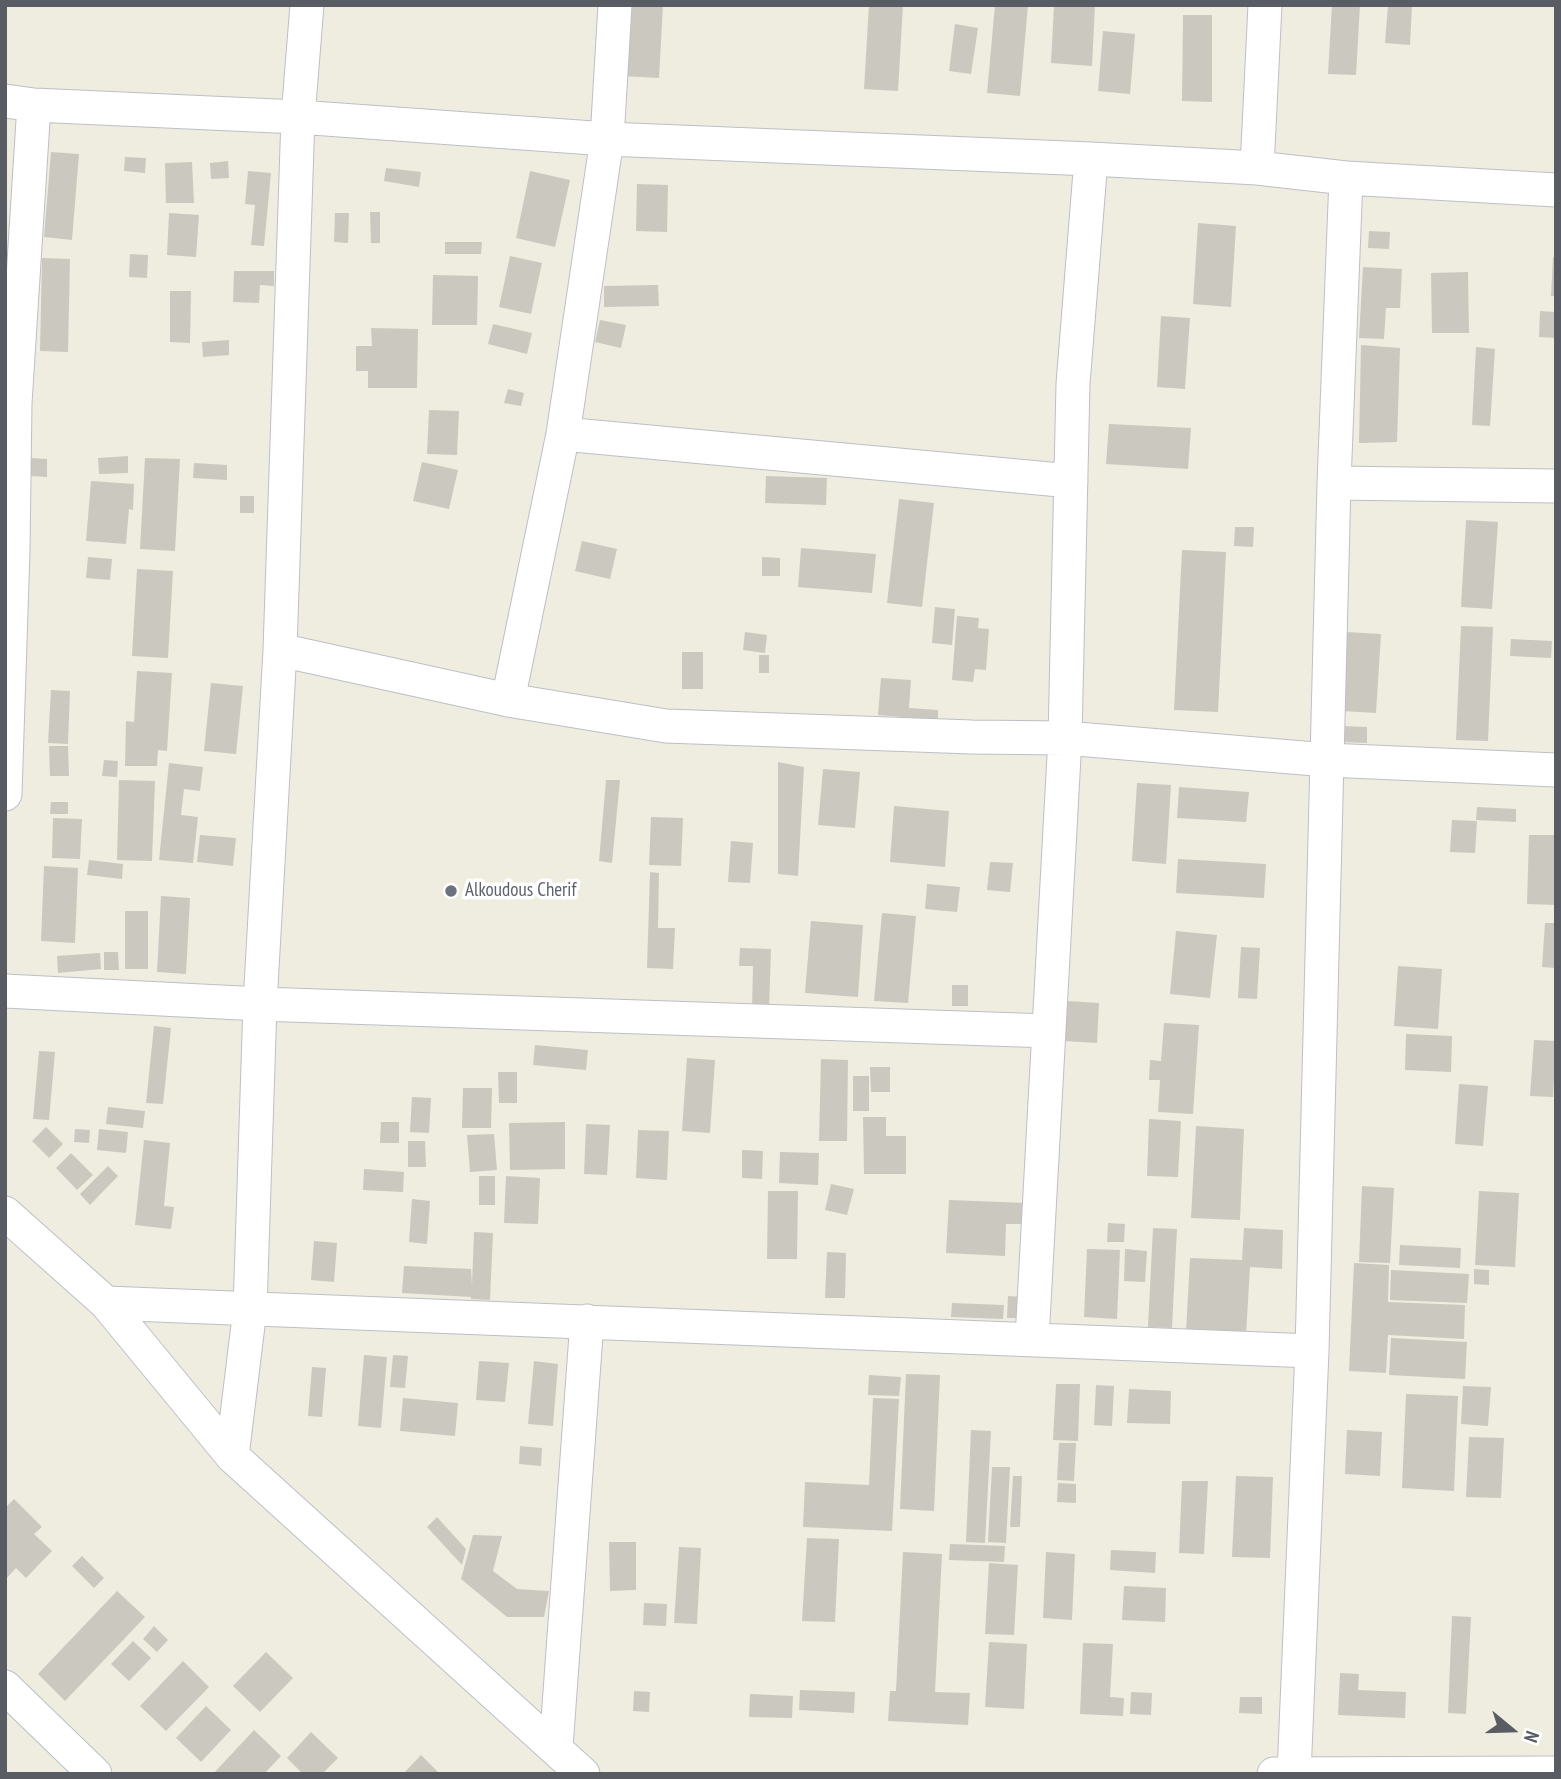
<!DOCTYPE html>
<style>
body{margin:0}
#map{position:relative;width:1561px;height:1779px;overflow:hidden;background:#eeede0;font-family:"PT Sans Narrow",sans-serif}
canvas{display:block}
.frame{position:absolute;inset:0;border:7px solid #595c63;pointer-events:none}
.north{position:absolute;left:1477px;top:1695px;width:70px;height:70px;-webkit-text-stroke:5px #fff;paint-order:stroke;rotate:109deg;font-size:19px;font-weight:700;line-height:28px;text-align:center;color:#595c63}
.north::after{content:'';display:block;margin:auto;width:24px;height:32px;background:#595c63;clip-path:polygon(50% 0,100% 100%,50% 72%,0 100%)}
</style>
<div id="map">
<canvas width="1561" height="1779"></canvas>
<div class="frame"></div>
<div class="north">N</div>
</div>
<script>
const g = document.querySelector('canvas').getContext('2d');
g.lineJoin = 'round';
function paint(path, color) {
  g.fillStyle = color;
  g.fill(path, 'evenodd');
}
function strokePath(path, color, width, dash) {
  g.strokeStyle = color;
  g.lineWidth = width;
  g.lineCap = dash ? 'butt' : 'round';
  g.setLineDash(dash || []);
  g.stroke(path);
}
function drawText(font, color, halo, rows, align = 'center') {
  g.font = font + ' "PT Sans Narrow",sans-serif';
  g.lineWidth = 7;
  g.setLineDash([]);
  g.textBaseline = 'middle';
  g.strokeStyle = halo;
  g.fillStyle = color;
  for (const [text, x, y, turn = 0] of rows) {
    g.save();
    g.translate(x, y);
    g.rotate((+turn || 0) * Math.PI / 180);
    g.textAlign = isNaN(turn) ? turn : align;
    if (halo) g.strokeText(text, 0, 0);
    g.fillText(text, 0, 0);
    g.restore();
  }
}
paint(new Path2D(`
 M625,5H663L659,78L621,76Z
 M869,5H903L898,91L864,89Z
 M995,5H1028L1020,96L987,93Z
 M1054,5H1095L1092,66L1051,63Z
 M1332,5H1360L1356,75L1328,74Z
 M1388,5H1412L1410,45L1385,43Z
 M1183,15H1212V102L1182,101Z
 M955,24L978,28L971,74L949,71Z
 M1103,31L1135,34L1130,94L1098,91Z
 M51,152L79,154L72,240L44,237Z
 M125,157L146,158L145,173L124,171Z
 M228,161L229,178L211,179L210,163Z
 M192,162L194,203H166L165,163Z
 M386,168L421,172L419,187L384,181Z
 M248,171L271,173L264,246L251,245L255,205L245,204Z
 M530,171L570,180L555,247L516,238Z
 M637,184L668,185L667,232L636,231Z
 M370,212H380V243H371Z
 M169,213L199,215L196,257L167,255Z
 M335,213H349L348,243L334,242Z
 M1198,223L1236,226L1231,307L1193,304Z
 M1369,231L1390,232L1389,249L1368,248Z
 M445,242H482L481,254H445Z
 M130,254L148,255L147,278L129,277Z
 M510,256L542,263L531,314L499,307Z
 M1553,257H1556V296H1551Z
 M42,258L70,259L68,352L40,351Z
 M1363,267L1402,269L1400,308H1386L1384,339L1359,338Z
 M234,271H274V286L260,285L259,303L233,302Z
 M1468,272L1469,333H1432L1431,273Z
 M433,275L478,276L477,325H432Z
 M658,285L659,306L604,307V286Z
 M170,291H191L190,343L170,342Z
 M1540,311L1556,312V338L1539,337Z
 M1161,316L1190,318L1185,389L1157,387Z
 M600,320L626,325L621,348L595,342Z
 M493,324L532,333L527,354L488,344Z
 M371,328L418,329L417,388H368V371H356V346H372Z
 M229,340V355L203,357L202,342Z
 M1361,345L1400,348L1397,442L1359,443Z
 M1476,347L1495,349L1490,426L1472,425Z
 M508,389L524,393L521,406L504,403Z
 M429,410L459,411L457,455L427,454Z
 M1109,424L1191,428L1188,469L1106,464Z
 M128,456V473L99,474L98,458Z
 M31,458L47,459V477L31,476Z
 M145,458L180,459L175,551L140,549Z
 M422,462L458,470L449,509L413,501Z
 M194,463L227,465V480L193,478Z
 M766,476L827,478L826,505L765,503Z
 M91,481L134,484L133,510L129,509L126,544L86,541Z
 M240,496H254V513H240Z
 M899,499L934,503L922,607L887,603Z
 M1466,520L1498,522L1492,609L1461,607Z
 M1235,527H1254L1253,547L1234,546Z
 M582,541L617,549L610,579L575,571Z
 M801,548L876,554L872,593L798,587Z
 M1182,550L1226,552L1218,712L1174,710Z
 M88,557L112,559L110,580L86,578Z
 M762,557L780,558V576H762Z
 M137,569L173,571L168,658L132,656Z
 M935,607L955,609L952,645L932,643Z
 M957,616L979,618L978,628L989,629L986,670L975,669L973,682L952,680Z
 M1461,626L1493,627L1488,741L1456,740Z
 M745,632L767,635L765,653L743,650Z
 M1346,632L1381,634L1376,713L1342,711Z
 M1511,639L1552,641L1551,658L1510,656Z
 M682,652H703V689H682Z
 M759,655H769V673H759Z
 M137,671L172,673L167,751L158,750L157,766H125L126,721L134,722Z
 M881,678L911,680L909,708L938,710V720L878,715Z
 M211,683L243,686L236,754L204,751Z
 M51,690L70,691L68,744L48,743Z
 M1342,726L1367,727V743L1341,742Z
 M49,746H68L69,776H50Z
 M104,760L118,761L117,777L102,776Z
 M778,762L804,767L798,876L778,874Z
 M169,763L203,767L200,791L184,789L181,815L198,817L193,863L159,860Z
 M823,769L860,772L855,828L818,825Z
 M119,780L155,781L152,861L117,860Z
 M606,780H620L612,863L599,861Z
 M1137,783L1171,785L1166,864L1132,861Z
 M1179,787L1249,792L1246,822L1177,818Z
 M51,802H68V814H50Z
 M894,806L949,811L945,867L890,862Z
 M1477,807L1516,809V822L1476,820Z
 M651,817L683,818L681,866L649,865Z
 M53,818L82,819L80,859L52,858Z
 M1452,820L1477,821L1475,853L1450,852Z
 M200,835L236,838L233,866L197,862Z
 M1529,835H1556V905L1527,904Z
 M731,841L753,843L750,883L728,882Z
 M1178,859L1266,864L1264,898L1176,893Z
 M89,860L123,864L122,879L87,875Z
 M990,862L1013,863L1010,892L987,890Z
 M44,866L78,868L75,943L41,941Z
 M650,872L659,873L658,928H675L673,969L647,968Z
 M927,884L960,887L957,912L925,909Z
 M161,896L190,898L186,974L157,972Z
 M125,911H148V969H125Z
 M882,913L916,916L908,1003L874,1001Z
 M811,921L863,925L858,997L805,993Z
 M1545,923H1556V968L1542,967Z
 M1176,931L1217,935L1210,998L1170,994Z
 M1241,947L1260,948L1257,999L1238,998Z
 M740,948L771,949L769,1011L752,1010L753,966H739Z
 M104,952H118L119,970H104Z
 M100,953L101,969L58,973L57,956Z
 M1398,966L1442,969L1438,1029L1394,1026Z
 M952,985H968V1006H952Z
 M1067,1001L1099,1003L1097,1043L1065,1041Z
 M1164,1023L1199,1025L1193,1114L1158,1112L1160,1080H1149L1150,1060L1161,1061Z
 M154,1026L171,1028L163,1104L146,1103Z
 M1406,1034L1452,1036L1451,1072L1405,1070Z
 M1534,1040L1556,1041L1553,1097L1530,1096Z
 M535,1045L588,1050L586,1070L533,1065Z
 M39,1051L55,1052L49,1120L33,1119Z
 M687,1058L715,1060L710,1133L682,1131Z
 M821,1059L848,1060L847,1141H819Z
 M870,1067H890V1092H871Z
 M498,1072H517V1103H499Z
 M853,1076H869V1111H853Z
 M1459,1084L1488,1086L1483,1146L1455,1144Z
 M463,1088H492L491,1128H462Z
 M412,1097L431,1098L429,1133L410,1132Z
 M108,1107L145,1111L143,1128L106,1124Z
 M863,1117H886V1136H906V1174H864Z
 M1149,1119L1181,1121L1178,1177L1147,1176Z
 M381,1122H399V1143H380Z
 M565,1122V1169L510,1170L509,1123Z
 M586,1124L610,1125L607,1175L584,1174Z
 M1196,1126L1244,1129L1240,1220L1191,1218Z
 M46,1127L63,1144L49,1158L32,1141Z
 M75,1129L90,1130L89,1143L74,1142Z
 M99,1129L128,1132L126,1153L97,1150Z
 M638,1130L669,1131L667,1180L636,1178Z
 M494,1134L497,1170L470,1172L467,1135Z
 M144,1140L170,1143L164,1206L174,1207L171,1229L135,1225Z
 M408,1141H425L426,1167H408Z
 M742,1150L763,1151L762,1179L742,1178Z
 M780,1152L819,1153L818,1185L779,1183Z
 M71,1153L93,1175L77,1190L56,1168Z
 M108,1166L118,1176L90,1205L80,1194Z
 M364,1169L404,1172L403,1192L363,1190Z
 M479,1176H495V1205H479Z
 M506,1176L540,1178L538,1224L504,1223Z
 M831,1184L854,1189L847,1215L825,1210Z
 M1362,1186L1394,1188L1390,1263L1359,1262Z
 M768,1191H798L797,1259H767Z
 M1479,1191L1519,1193L1515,1267L1475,1265Z
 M412,1199L430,1201L427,1244L409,1242Z
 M949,1200L1027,1203V1224H1006L1005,1256L946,1253Z
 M1108,1223L1125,1224L1124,1242H1107Z
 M1153,1228L1177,1229L1172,1328L1148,1327Z
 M1244,1228L1283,1230L1282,1269L1250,1267L1246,1335L1186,1332L1190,1258L1242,1260Z
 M474,1232L493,1233L490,1300L471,1299V1297L402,1293L404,1266L471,1269L472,1285Z
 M314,1241L337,1243L334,1282L311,1280Z
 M1400,1245L1461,1248L1460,1268L1399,1265Z
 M1087,1249L1120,1250L1117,1319L1084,1317Z
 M1125,1249L1147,1251L1145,1282L1124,1281Z
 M827,1252L846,1253L845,1298H825Z
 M1354,1263L1389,1265L1388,1302L1465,1305L1464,1339L1388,1335L1386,1373L1349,1371Z
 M1474,1269L1489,1270V1285L1474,1284Z
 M1391,1270L1469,1274L1467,1303L1390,1300Z
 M1008,1296L1023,1297L1022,1318H1007Z
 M952,1303L1004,1305L1003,1319L951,1317Z
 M1391,1338L1467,1342L1465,1379L1389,1375Z
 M364,1355L387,1357L381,1428L358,1426Z
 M393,1355L408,1356L405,1388L390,1387Z
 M479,1361L509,1363L505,1402L476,1400Z
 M534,1361L558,1364L553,1426L528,1424Z
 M312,1367L326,1368L322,1417L308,1416Z
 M906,1374L940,1375L934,1511L900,1509Z
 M869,1375L901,1377L899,1396L868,1395Z
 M1056,1384H1080L1078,1441L1053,1440Z
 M1096,1385L1114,1386L1112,1426L1094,1425Z
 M1463,1386L1491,1387L1488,1426L1461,1424Z
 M1129,1389L1171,1391L1170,1424L1127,1423Z
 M1406,1394L1458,1396L1454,1491L1402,1488Z
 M403,1398L458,1403L455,1436L400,1431Z
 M873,1398L899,1399L892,1531L803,1527L805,1482L869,1485Z
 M971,1430L991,1431L985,1543L966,1542Z
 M1347,1430L1382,1432L1380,1476L1345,1474Z
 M1469,1437L1504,1438L1501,1498L1466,1497Z
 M1059,1443H1076L1074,1481L1057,1480Z
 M520,1446L542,1448L541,1466L519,1464Z
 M992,1467H1010L1006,1543L988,1542Z
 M1013,1476H1022L1020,1527H1010Z
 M1236,1476L1273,1477L1270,1558L1232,1557Z
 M1182,1481H1208L1204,1554L1179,1553Z
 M1058,1483L1076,1484V1503L1057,1502Z
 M14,1499L42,1527L34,1534L52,1551L26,1578L16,1568L5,1580V1508Z
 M437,1517L466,1549L462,1565L427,1527Z
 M473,1535L502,1536L493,1571L517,1589L549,1591L544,1617H507L461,1579Z
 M807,1538L839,1539L835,1622L802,1621Z
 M609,1542H636V1590L610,1591Z
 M950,1544L1005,1546L1004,1562L949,1560Z
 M679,1547L701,1548L697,1624L674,1623Z
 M1111,1550L1156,1552L1155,1573L1110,1570Z
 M903,1552L942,1554L935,1692L970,1693L968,1725L888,1721L890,1691H896Z
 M1046,1552L1075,1554L1072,1620L1043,1618Z
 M82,1556L104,1578L94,1588L72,1566Z
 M989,1563L1018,1565L1014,1635L985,1634Z
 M1124,1586L1166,1588L1165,1622L1122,1620Z
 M117,1591L145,1617L65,1701L38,1674Z
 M644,1603L667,1604L666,1626L643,1625Z
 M1452,1616L1471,1617L1466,1714L1448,1713Z
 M154,1626L168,1640L157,1652L143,1639Z
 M133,1641L151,1658L129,1681L111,1664Z
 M989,1642L1027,1644L1024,1709L985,1707Z
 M1083,1643L1113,1644L1110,1697L1124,1698L1123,1716L1080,1714Z
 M266,1652L293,1678L260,1712L233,1686Z
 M183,1661L209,1687L166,1731L140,1706Z
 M1340,1673L1359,1674L1358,1690L1406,1692L1405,1718L1338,1715Z
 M800,1690L855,1692L854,1713L799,1710Z
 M634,1691L650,1692L649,1712L633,1711Z
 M1131,1692L1152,1693L1151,1715L1130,1714Z
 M750,1694L793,1696L792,1718L749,1717Z
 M1240,1697H1262V1714L1239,1713Z
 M206,1706L231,1730L201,1762L176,1738Z
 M254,1730L281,1756L264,1774H213Z
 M311,1732L338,1758L322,1774H303L287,1758Z
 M421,1755L440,1774H403Z`), '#cbc9bf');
const minor = new Path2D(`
 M5,101L34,105L298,117L607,139L1091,159L1257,168L1346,178L1556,190
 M1257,168L1265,5
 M563,434L1071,481
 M1334,483L1556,486
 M280,650L508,700L666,726L972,737L1065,738L1327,760L1556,770
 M508,700L563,434L607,139L615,5
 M5,794L13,551L15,403L34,105
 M5,991L260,1004L1049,1031
 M5,1213L106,1303L232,1456L583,1774
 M106,1303L1312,1351
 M1032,1339L1065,738L1073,384L1091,159
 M232,1456L250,1309L260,1004L280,650L298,117L307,5
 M5,1687L95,1774
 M556,1747L587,1321
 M1274,1774L1556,1773
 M1294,1774L1312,1351L1334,483L1346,178`);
strokePath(minor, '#bebfc6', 35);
strokePath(minor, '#fff', 33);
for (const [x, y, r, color] of [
 [451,891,7,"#6b7280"]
]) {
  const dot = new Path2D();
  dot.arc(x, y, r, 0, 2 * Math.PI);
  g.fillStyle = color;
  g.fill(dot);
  strokePath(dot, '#fff', 2.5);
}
drawText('19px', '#5b616d', '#fff', [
 ["Alkoudous Cherif",465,891]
], 'left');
</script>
